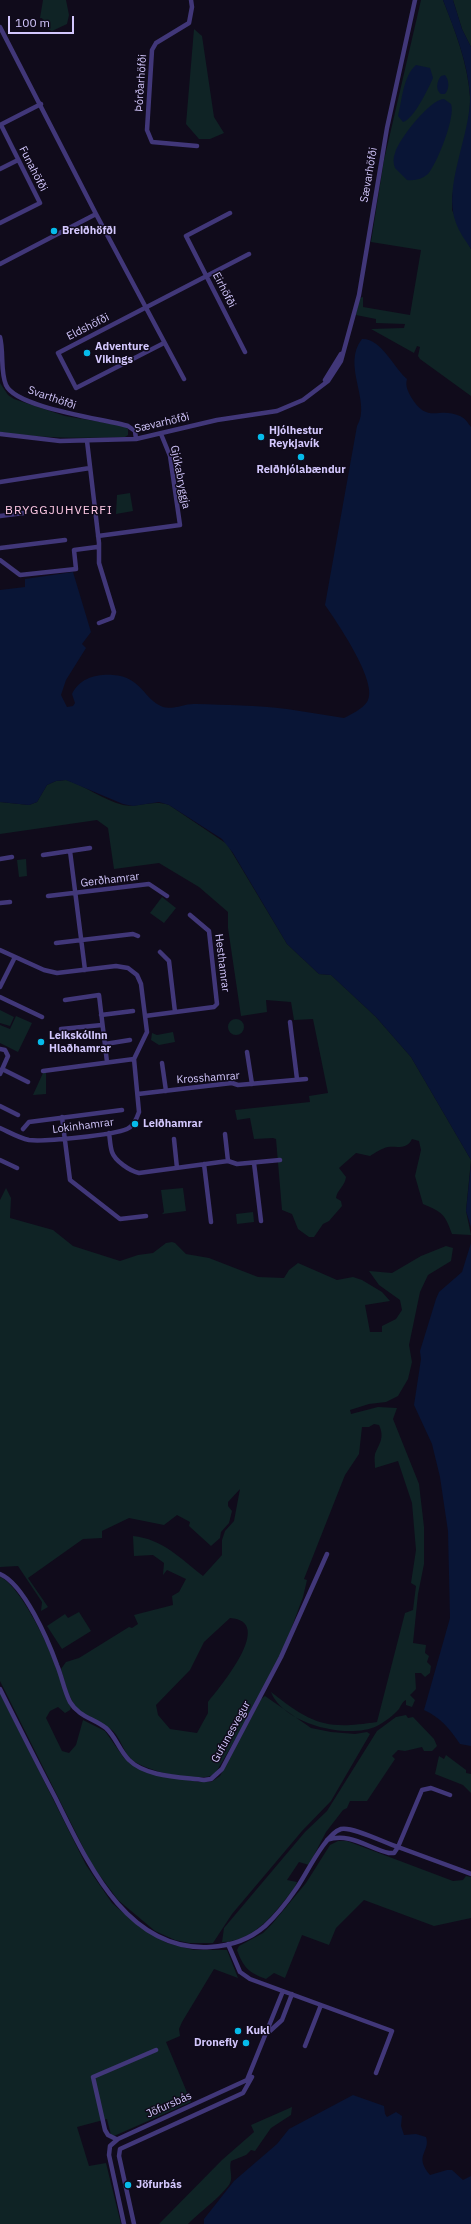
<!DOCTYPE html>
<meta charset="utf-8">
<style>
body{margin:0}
#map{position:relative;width:471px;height:2224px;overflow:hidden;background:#100b1b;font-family:"IBM Plex Sans",sans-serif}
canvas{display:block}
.scale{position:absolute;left:8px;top:16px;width:66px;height:18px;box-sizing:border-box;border:2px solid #d3c7fd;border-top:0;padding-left:5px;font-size:12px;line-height:14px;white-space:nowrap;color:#d3c7fd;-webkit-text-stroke:3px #100b1b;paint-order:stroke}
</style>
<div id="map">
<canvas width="471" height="2224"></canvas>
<div class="scale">100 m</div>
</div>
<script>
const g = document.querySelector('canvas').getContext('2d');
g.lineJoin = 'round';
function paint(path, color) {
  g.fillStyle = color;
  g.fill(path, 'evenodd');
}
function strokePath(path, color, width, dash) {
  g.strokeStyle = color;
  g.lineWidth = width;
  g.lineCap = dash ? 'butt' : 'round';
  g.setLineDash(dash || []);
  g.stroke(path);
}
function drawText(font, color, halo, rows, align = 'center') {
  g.font = font + ' "IBM Plex Sans",sans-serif';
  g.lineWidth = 3;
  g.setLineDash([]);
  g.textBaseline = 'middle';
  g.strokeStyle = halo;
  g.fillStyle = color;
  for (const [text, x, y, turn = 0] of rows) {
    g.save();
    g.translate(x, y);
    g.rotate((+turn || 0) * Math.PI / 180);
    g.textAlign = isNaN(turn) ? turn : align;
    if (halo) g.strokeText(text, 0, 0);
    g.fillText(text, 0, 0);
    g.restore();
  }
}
paint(new Path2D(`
 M43,0H66L69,15L67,24L52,31L48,29L42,18H40Z
 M421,0H443C455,30 468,64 470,97C471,126 458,168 452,197V210L471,249V396L420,359L418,356L420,347L417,346L414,353L371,329L404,328L405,324L376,323V319L356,315L359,298L363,297V307L410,315L421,250L371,242L384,160Z
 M453,0H471V47L462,29Z
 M194,29L202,36L214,117L224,133L210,139H199L186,124Z
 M0,383L8,395L14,399L65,416L125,426L128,429V435L125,437C83,438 42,439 0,432Z
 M130,493L133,511L116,514L117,495Z
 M66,780C86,786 103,800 123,805C139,808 152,799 169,805L227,844L287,944L319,974L331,975L376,1017L411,1057L471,1160L466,1211L471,1235L452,1234C445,1214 442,1212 423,1204L415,1176L421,1150L419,1141L412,1139C407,1150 397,1146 388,1147C382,1148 375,1153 370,1156L356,1153L339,1168L346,1177C345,1186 337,1190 336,1198L341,1201L342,1206L329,1221L323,1224L314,1237H309L298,1229L292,1214L282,1210L276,1139L273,1138L254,1139L250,1118L237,1120L235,1110L310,1102L309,1096L328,1093L313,1019L294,1020L291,1002L266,1000L267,1012L241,1016L228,928V912L199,887L159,863L114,869L108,828L97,820L0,834V802L29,805L37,802L47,785L56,781Z
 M26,859L27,876L19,877L17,860Z
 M162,897L176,908L164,923L150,913Z
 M0,1010L14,1017L10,1026L0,1023Z
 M16,1016L32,1023L18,1052L0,1043V1025L10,1029Z
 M228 1027a8 8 0 1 1 16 0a8 8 0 1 1-16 0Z
 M173,1032L175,1042L159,1045L151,1040L152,1033L157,1035Z
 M43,1073H46V1094L33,1095Z
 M6,1188L11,1198L10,1218L53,1230L73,1246L120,1261L138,1255L153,1253L166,1243L172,1242L175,1243L186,1254L209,1258L258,1277L284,1278L289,1270L298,1263L337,1280L353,1277L362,1280L382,1292L390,1301L365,1305L370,1332H382V1326L396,1319L402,1310L400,1300L379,1285L369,1271L392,1273L421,1256L446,1246L453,1248L451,1261L428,1275L420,1292L409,1345L412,1362L408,1379L398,1396L386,1402L369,1404L350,1410L351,1414L378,1407L397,1408L393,1419L419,1484L424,1527V1564L418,1594L413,1643L426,1645L425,1653L429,1656L427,1662L431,1666L430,1673L425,1677L421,1673H415L416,1689L410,1695L415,1700L412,1707L406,1705V1700C402,1702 401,1706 399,1709C393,1716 384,1722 377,1726C348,1740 283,1724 271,1692C312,1724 325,1730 377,1722L405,1613L413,1610L416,1586L411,1583L416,1550L412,1503L398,1461L375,1468C375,1464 374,1458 375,1454C379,1444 385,1438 379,1425L374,1424L369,1427H362L359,1454L345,1475L304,1579L307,1580L303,1597L284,1648L245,1723L215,1774C200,1784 144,1771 131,1759C123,1751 121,1739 113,1731C105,1724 95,1722 86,1716C70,1706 66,1686 61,1669L66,1662L79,1658L129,1627L132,1628L138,1624L134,1615L173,1605L172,1596L179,1592L186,1579L167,1570L163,1575L164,1563L153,1555L134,1556L133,1536C163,1539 181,1559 203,1576L222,1555V1540L225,1531L234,1521L240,1489L228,1502V1506L232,1511L229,1523L221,1532L220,1538L211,1546L189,1526L190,1522L177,1515L164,1525L129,1518L102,1531V1538L83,1539L28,1578L48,1607L41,1611L42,1602L18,1566L0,1567V1200ZM230,1618C276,1621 220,1687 208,1702V1713L197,1733L170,1729L158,1715L156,1705L190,1670L204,1642Z
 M183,1188L186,1211L162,1214L164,1212L161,1190Z
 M253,1212L254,1222L237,1224L236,1214Z
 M0,1577C19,1584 48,1644 55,1664C61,1679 63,1693 71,1707L70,1710L65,1713L58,1707L50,1711L46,1718L62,1751L69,1753L76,1745L83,1720L105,1731L124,1758L138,1768L154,1774L199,1782H211L220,1776L261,1699L265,1696L311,1728L331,1732L355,1734L367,1732L370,1734L331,1801L302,1831L232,1914L213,1943H189L175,1940L155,1931L118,1900L92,1865L0,1681Z
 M79,1612L91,1631L62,1649L47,1626L65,1614L68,1618Z
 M0,1693L86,1865L112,1903L140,1927L167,1943L194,1950H227L238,1978L214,1969L182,2022L179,2029L180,2036L166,2042L191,2102L114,2136L111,2135L107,2119L77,2127L89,2166L106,2163L121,2224H0Z
 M406,1715L408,1718L413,1717L434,1739L437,1746L432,1751H424L422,1747L405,1751L398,1750L392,1756L395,1759L367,1801H350L347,1808L343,1810L326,1832L309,1865L299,1862L287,1880L297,1882L295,1887C277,1910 255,1942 222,1942L224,1928L305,1832L327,1811L377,1731L396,1717Z
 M446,1755L466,1770V1773L471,1774V1793L463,1785L435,1774L439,1756L444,1759Z
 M338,1841H347L453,1881L463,1880L466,1876L471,1877V1918L434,1926L364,1900L336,1928L329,1945L302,1935L285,1978L274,1973L266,1979C249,1973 243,1967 237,1950L239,1946L263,1933L272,1924L306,1883L330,1845Z
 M292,2107L291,2115L271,2128L255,2151L251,2150L246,2155L231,2161C229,2168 232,2173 231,2180C230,2190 196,2215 188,2224H159L222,2160L254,2132L251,2125Z`), '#0f2325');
paint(new Path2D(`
 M443,0H453L462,29L471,47V249C466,241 459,232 456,223C442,187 471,135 470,96C468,63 455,31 443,0Z
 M416,65L430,68L433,78C428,89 414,119 403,122L398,116C402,101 403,76 416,65Z
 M445,75C449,80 450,88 445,94H441C435,90 437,81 441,76Z
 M444,99L451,104C456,116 437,164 428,174C422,179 415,181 407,180L395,168C393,163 393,158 395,153C399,139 430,99 444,99Z
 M362,339C381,338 394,368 407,379C405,386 408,391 411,397C428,425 438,406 460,416C465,418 468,423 471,427V1160L411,1057L376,1017L331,975L319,974L287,944L233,853L222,839L169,805L159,802L133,806L123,804L66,780L56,781L47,785L37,802L29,805L0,802V590L25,587V579L73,572L91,632L82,644L86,648L66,680L61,695L67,707L73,706L75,703L72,694C80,678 96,674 113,675C142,677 143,699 163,707C174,710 185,703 196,704C226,705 257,705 287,709C306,712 325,715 344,718C352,714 362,709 367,702C380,684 336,621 325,605L357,426C372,402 341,365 362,339Z
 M471,1164V1227L466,1211Z
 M471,1243V1746L460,1744C449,1728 441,1718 424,1710L450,1618L448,1531L440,1477L432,1444L414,1405L421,1359L420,1351L436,1299L439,1292L462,1272Z
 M353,2095L384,2106L385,2114L387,2117L396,2112L402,2116L401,2126L404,2135L416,2134L426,2137C431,2152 413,2155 430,2175L447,2170H452L463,2180L471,2176V2224H204V2219L234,2181L277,2144L289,2129Z`), '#091536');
strokePath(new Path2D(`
 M191,0L192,7L189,23L156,43L152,50L147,130L152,142L197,146
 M0,27L96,214L184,379
 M0,125L41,104
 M0,169L18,160
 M230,213L186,236L245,352
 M0,223L40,203L1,125
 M0,264L96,214
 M0,337C4,352 0,371 6,385C16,408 104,419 128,426L135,431L136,439
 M164,343L76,388L58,353L249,254
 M325,380L341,354
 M0,434L60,441L136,439L217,420L277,411L303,400L328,381L341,361L359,295L387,128L415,0
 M87,441L99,543V563L114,612L112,618L99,623
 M0,482L90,468
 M0,516L24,513
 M98,536L180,525L170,456L161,434
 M0,548L65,540
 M0,560L20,575L76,569L74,550L97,547
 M70,851L90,848
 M43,855L70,851L85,970
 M0,859L12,857
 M48,896L149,884L167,896
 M0,903L10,902
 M56,943L133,934L138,936
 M0,950L44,970L57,973L116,966L128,968L137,975L141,984L147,1032L134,1059L139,1112C137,1118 134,1126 127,1129C114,1135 43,1142 29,1140C19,1138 9,1132 0,1128
 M160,952L169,961L175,1012
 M0,987L15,957
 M0,997L42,1017
 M65,1000L99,995L107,1062
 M101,1015L133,1011
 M145,1016L214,1007L217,1004L209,931L190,915
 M290,1022L297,1079
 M61,1029L102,1025
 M105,1044L130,1040
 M0,1049L5,1050L8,1056L0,1074
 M247,1052L252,1084
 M162,1063L166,1091
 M2,1069L28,1082
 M43,1071L134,1059
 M138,1094L232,1083L238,1085L306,1079
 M0,1106L18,1115
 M62,1117L70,1180L120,1219L146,1216
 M23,1129L29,1122L122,1110
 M109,1133C110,1139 110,1146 112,1152C115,1161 130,1171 139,1173L228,1161L237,1164L280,1160
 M225,1134L228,1161
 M174,1139L177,1168
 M0,1160L17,1168
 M254,1163L261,1221
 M204,1164L211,1222
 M0,1574C24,1584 48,1640 57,1665C62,1677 64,1690 70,1702C79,1717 93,1718 106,1728C116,1737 119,1750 129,1760C146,1777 181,1777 204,1780L211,1779L222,1769L281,1657L327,1554
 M0,1689C18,1725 36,1761 55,1797C86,1859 125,1952 210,1947C230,1946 250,1939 265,1926C277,1915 287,1902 296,1889C306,1875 325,1834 341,1829C352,1826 385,1843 398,1847L394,1853H389C368,1848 349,1832 327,1840
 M450,1795L431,1788L422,1790L398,1847L471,1874
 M228,1944L240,1972L250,1979L392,2031L376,2073
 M270,2031L282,2020L292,1994
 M305,2046L321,2005
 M116,2139L108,2135L105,2130L93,2077L156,2050
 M124,2224L109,2155L110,2146L118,2139L247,2080L283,1991
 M134,2224L119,2156L120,2149L243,2093L252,2077`), '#413779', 4.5);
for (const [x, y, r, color] of [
 [54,231,4,"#06bbea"],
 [87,353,4,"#06bbea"],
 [261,437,4,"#06bbea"],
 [301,457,4,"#06bbea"],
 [41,1042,4,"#06bbea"],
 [135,1124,4,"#06bbea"],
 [238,2031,4,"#06bbea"],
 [246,2043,4,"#06bbea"],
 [128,2185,4,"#06bbea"]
]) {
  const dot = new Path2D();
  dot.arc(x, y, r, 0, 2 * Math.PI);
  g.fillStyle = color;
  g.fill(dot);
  strokePath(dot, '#100b1b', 1.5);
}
drawText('11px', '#d3c7fd', '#100b1b', [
 ["Þórðarhöfði",141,83,-86],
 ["Funahöfði",33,169,63],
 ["Sævarhöfði",369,175,-80],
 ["Eirhöfði",224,290,63],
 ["Eldshöfði",88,327,-27],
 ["Svarthöfði",52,398,19],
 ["Sævarhöfði",162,423,-13],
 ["Gjúkabryggja",180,477,79],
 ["Gerðhamrar",110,880,-7],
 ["Hesthamrar",222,963,83],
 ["Krosshamrar",208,1078,-4],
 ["Lokinhamrar",83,1126,-7],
 ["Gufunesvegur",231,1732,-61],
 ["Jöfursbás",169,2105,-24]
]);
drawText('bold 11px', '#d3c7fd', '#100b1b', [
 ["Breiðhöfði",62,231],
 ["Adventure",95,347],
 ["Vikings",95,360],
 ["Hjólhestur",269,431],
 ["Reykjavík",269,444],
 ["Reiðhjólabændur",301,470,"center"],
 ["Leikskólinn",49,1036],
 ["Hlaðhamrar",49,1049],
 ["Leiðhamrar",143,1124],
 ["Kukl",246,2031],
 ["Dronefly",238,2043,"right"],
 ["Jöfurbás",136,2185]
], 'left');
g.letterSpacing = '1px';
drawText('12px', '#fec9e5', '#100b1b', [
 ["BRYGGJUHVERFI",59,511]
]);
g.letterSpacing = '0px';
</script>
